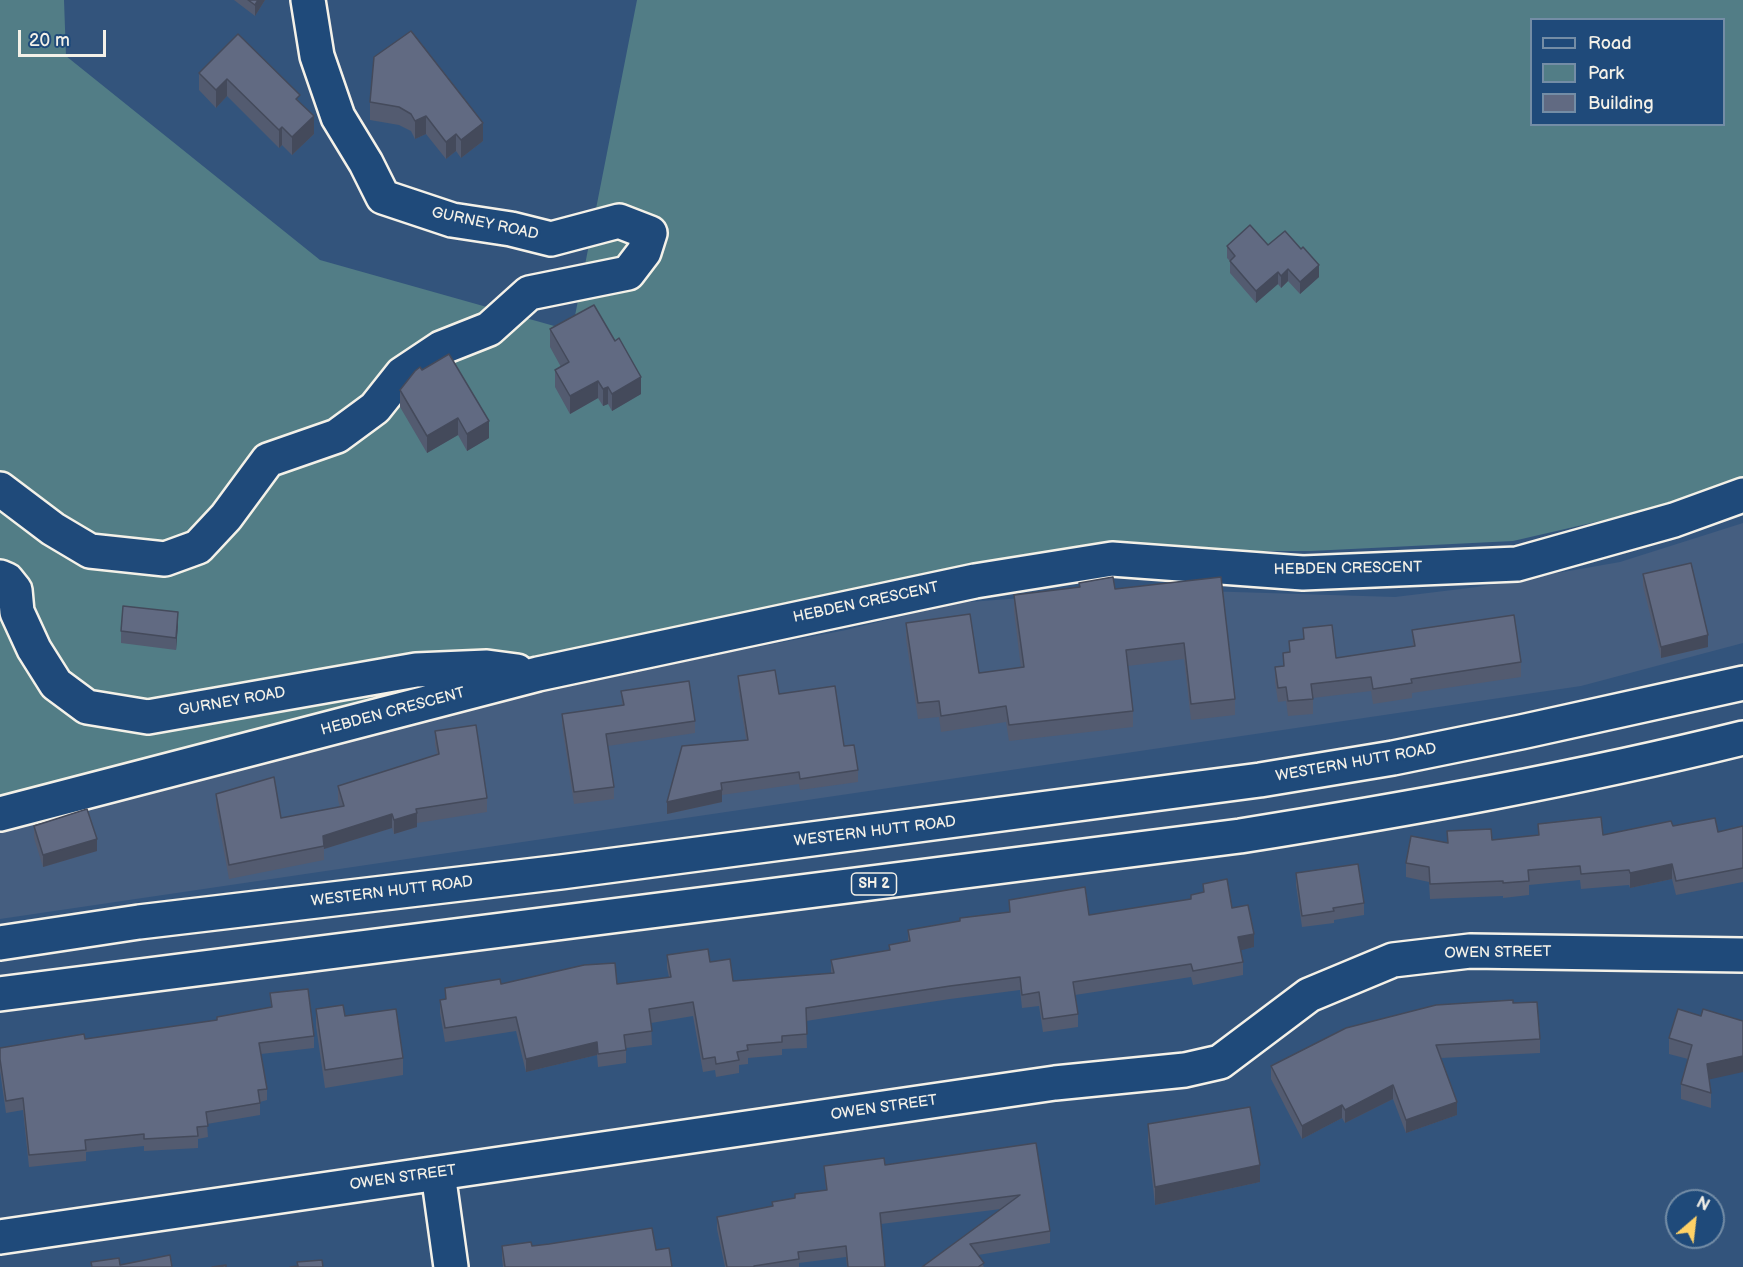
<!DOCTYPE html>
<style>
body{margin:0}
#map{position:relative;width:1743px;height:1267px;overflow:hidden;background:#33547c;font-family:"Balsamiq Sans",sans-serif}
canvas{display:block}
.legend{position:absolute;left:1530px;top:18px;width:195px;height:108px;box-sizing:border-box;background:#1f4a7a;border:2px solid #748da6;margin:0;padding:8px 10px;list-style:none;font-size:18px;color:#f4f1e8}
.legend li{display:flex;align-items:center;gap:12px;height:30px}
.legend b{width:30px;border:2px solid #748da6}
.north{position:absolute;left:1665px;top:1189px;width:60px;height:60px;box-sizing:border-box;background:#1f4a7a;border:2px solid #748da6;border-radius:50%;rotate:28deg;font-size:16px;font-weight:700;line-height:24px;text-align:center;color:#f4f1e8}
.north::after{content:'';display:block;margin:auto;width:21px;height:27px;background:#ffd166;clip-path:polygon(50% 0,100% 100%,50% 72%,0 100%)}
.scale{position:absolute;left:18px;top:30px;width:88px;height:27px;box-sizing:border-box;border:3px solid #f4f1e8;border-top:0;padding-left:8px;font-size:18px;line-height:21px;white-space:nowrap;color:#f4f1e8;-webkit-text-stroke:4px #1f4a7a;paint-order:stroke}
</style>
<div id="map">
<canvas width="1743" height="1267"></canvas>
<ul class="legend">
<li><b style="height:8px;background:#1f4a7a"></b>Road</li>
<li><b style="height:16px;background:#527d86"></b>Park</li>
<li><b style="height:16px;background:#616a82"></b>Building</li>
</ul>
<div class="north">N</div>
<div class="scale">20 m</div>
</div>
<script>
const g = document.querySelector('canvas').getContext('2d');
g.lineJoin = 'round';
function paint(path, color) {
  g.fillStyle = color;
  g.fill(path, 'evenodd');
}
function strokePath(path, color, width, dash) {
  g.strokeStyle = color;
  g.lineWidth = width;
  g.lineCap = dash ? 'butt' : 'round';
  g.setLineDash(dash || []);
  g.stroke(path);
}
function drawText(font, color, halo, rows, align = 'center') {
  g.font = font + ' "Balsamiq Sans",sans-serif';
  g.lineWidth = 4.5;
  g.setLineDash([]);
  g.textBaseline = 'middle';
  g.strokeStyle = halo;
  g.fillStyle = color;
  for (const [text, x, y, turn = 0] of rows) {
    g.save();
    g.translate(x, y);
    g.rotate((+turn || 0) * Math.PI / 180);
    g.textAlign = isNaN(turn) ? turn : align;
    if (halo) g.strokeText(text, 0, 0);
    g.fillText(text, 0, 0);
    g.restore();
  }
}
paint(new Path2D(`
 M1743,523V643L1581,686L0,919V829L487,699L846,630L956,603L1139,589L1395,597L1477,587L1620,562Z`), '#455e80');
paint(new Path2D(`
 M0,0H64L66,56L320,260L572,331L637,0H1743V479L1665,506L1513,541L1311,551H1109L0,807ZM1532,20H1724V124H1532Z`), '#527d86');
const minor = new Path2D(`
 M0,489L53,529L90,551L165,559L198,547L226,517L268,460L337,436L375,408L402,374L441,348L489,329L529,293L628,273L644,252L650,233L619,221L551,239L511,229L452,220L383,197L366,163L338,117L317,56L308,0
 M0,577L7,580L15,590L17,612L34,649L56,684L87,707L148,717L416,670L487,667L517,671
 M0,814L538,674L975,581L1112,559L1303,573L1517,564L1674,520L1743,495
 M438,1173L451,1267
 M0,1237L1055,1083L1185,1070L1220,1062L1309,995L1393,960L1470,951L1743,955`);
const highway = new Path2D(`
 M0,943L139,922L561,872L1260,780L1393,758L1521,732L1743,683
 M0,994L1240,836C1409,809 1577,779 1743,738`);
strokePath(minor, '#f4f1e8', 38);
strokePath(highway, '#f4f1e8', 38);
strokePath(minor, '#1f4a7a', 33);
strokePath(highway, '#1f4a7a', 33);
paint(new Path2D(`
 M234,0H265L255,16Z
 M238,34L300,102L314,134L292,155L282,145L279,148L227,96L216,108L199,90V73Z
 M374,57L483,141L461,158L456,151L446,159L426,134L415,139L411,131L399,125L370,120V102Z
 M1268,245L1319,277L1300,294L1288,281L1281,288L1278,284L1256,303L1230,273V261L1227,258V246Z
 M550,329L641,394L612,411L608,404L603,406L598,398L570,414L555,387V370L561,367L550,347Z
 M422,370L489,438L467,451L458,435L427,453L400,407V390Z
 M1643,574L1708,647L1661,658L1643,586Z
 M1221,577L1235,699V715L1191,720L1184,659L1128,666L1133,711V727L1009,741L1006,722L941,732L939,717L918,719L906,639V623L979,673L1021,668L1014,611V595L1115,589Z
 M178,624L176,650L121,643V631Z
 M1303,628L1336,658L1413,647L1412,630L1521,662V677L1412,693V698L1373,704L1371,691L1313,698V714L1288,716L1286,701L1278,702L1275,682V667L1283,666V653L1289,652V641L1303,640Z
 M738,676L779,694L844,746L858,770V782L800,790L799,784L722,795V802L667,814L746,740L738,687Z
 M621,691L695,721V733L608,746L614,787V799L574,804L562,725V714L622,705Z
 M435,731L487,798V812L417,823V827L394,834L392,828L324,849V860L229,879L216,808V794L281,818L340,807L338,800V786L437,754L435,745Z
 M1538,824L1603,835L1673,826L1718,832L1743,826V882L1676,895L1672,879L1630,888L1629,885L1581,889L1580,880L1529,885V895L1503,898V896L1430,899L1429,882L1406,877V863L1447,843V831L1492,840L1538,835Z
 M34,826L97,851L43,867L34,838Z
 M1296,873L1364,903V915L1334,920V923L1302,927L1296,885Z
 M1203,884L1232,908L1254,947L1240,950L1243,962V975L1193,985L1191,977L1075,995L1078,1014V1027L1043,1032L1039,1006L1022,1008L1020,990L950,999L806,1021L807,1048L782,1049V1055L748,1058V1064L739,1065V1073L716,1077L715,1070L703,1072L693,1016L651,1023L652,1045L626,1048V1063L598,1067L597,1055L526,1072L516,1031L445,1042L440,1013V1000L445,999V988L501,984H617L669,977L667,968V955L710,962L733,981L831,974V960L889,950V945L908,941V930L1009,912V900L1089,915L1191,899V895L1203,892Z
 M270,993L314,1036V1048L261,1054L267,1089V1100L260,1102V1115L207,1124L208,1137L198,1139V1148L144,1151V1146L86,1152V1161L29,1167L23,1110L6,1113L0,1071V1048L85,1039L217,1020V1017L271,1008Z
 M1513,1003L1540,1039V1053L1441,1058L1457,1115L1406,1133L1393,1099L1345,1123L1342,1118L1302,1139L1271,1079V1066Z
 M316,1009L403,1058V1075L325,1088L316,1026Z
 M1678,1009L1709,1079L1711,1093V1108L1681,1099V1084L1688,1059L1669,1054V1038Z
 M1148,1124L1260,1182L1155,1205L1148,1141Z
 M1036,1143L1050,1231V1243L978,1255L984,1267H922L1001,1209L881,1224L885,1267H847L846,1257L799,1263V1267H725L717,1229V1217L772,1207V1202L795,1199L826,1190L824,1166L885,1165Z
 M502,1246H532L656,1250L672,1267H503L502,1258Z`), '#535b70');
paint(new Path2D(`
 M258,0H265L255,16V5Z
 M227,79V96L216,108V90Z
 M314,116V134L292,155V137Z
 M426,116V134L415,139V121Z
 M483,123V141L461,158V140Z
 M282,127V145L279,148V130Z
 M456,134V151L446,159V142Z
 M1319,265V277L1300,294V282Z
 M1288,269V281L1281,288V276Z
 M1278,272V284L1256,303V291Z
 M641,377V394L612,411V394Z
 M598,381V398L570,414V396Z
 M608,387V404L603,406V389Z
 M458,418V435L427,453V436Z
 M489,421V438L467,451V434Z
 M178,612V624L176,650V638Z
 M1708,635V647L1661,658V647Z
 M722,790V802L667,814V802Z
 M417,813V827L394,834V820Z
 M392,814V828L324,849L323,836Z
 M97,839V851L43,867V855Z
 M1672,864V879L1630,888V873Z
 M1254,934V947L1238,951V937Z
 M597,1042V1055L526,1072V1059Z
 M1743,1056V1072L1707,1080V1064Z
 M1393,1085V1099L1345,1123V1110Z
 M1457,1102V1115L1406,1133V1120Z
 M1342,1105V1118L1302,1139V1126Z
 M1260,1165V1182L1155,1205V1187Z`), '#444a5b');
const building = new Path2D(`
 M248,0H258L255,5Z
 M411,31L483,123L461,140L456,134L446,142L426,116L415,121L411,114L399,107L370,102L374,57Z
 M238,34L300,95L296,99L314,116L292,137L282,127L279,130L227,79L216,90L199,73Z
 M1250,225L1268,245L1285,231L1301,249L1303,247L1319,265L1300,282L1288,269L1281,276L1278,272L1256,291L1230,261L1235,256L1227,246Z
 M594,305L615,341L619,338L641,377L612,394L608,387L603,389L598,381L570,396L555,370L569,362L550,329Z
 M449,354L489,421L467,434L458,418L427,436L400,390L415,371L420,367L422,370Z
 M1691,563L1708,635L1661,647L1643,574Z
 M1113,577L1115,589L1221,577L1235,699L1191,704L1184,643L1126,650L1133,711L1009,725L1006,706L941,716L939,701L918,703L906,623L970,614L979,673L1024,667L1014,595L1080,587L1079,583Z
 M123,606L178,612L176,638L121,631Z
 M1514,615L1521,662L1411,679L1412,683L1373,689L1371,677L1311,684L1313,699L1288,701L1286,687L1278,688L1275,667L1284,666L1283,653L1290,652L1289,641L1304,639L1303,628L1332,625L1336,658L1415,646L1412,630Z
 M775,670L779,694L835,686L844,746L854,745L858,770L800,779L799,772L721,783L722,790L667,802L682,746L748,740L738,676Z
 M689,681L695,721L606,734L614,787L574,792L562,714L624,705L621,691Z
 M476,725L487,798L416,809L417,813L394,820L392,814L323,836L324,846L229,865L216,794L274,777L281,818L344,806L338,786L439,754L435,731Z
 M87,809L97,839L43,855L34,826Z
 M1601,817L1603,835L1671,821L1673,826L1715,818L1718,832L1743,826V868L1676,881L1672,864L1630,873L1629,870L1581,874L1580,866L1528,870L1529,881L1503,883V881L1430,884L1429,867L1406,863L1411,836L1448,843L1447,831L1491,829L1492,840L1539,835L1538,824Z
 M1358,864L1364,903L1333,908L1334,911L1302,916L1296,873Z
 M1227,879L1232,908L1248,905L1254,934L1238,937L1243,962L1193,971L1191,964L1073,982L1078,1014L1043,1019L1039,992L1022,995L1020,977L950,986L806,1008L807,1034L782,1036V1042L747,1045L748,1050L737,1052L739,1060L716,1064L715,1057L703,1059L693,1002L649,1009L652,1031L624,1035L626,1050L598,1054L597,1042L526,1059L516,1017L445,1028L440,1000L446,999L445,988L500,979L501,984L584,965L615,963L617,984L671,977L667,955L708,949L710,962L730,959L733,981L834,973L831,960L890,950L889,945L910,941L908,930L960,921V918L1010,912L1009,900L1085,887L1089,915L1191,899V895L1204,892L1203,884Z
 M308,989L314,1036L259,1043L267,1089L258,1090L260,1103L206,1112L208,1126L197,1127L198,1136L144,1139V1134L85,1140L86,1150L29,1155L23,1098L6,1101L0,1059V1048L84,1034L85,1039L217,1020V1017L272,1007L270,993Z
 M1513,1000V1003L1537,1002L1540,1039L1436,1045L1457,1102L1406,1120L1393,1085L1345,1110L1342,1105L1302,1126L1271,1066L1346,1028L1436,1005Z
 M343,1005L345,1016L396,1009L403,1058L325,1070L316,1009Z
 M1678,1009L1701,1016L1703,1009L1743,1021V1056L1707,1064L1711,1093L1681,1084L1692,1045L1669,1038Z
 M1250,1107L1260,1165L1155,1187L1148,1124Z
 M1036,1143L1050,1231L970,1244L984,1263L978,1267H922L1020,1195L880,1213L885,1267H848L846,1246L798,1252L799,1259L754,1266V1267H727L717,1217L773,1206L772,1202L795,1198V1194L827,1190L824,1166L884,1158L885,1165Z
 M652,1228L656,1250L669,1248L672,1267H505L502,1246L531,1242L532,1246L549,1244Z
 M170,1255L172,1267H92L91,1262L119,1258L120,1265Z
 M322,1260L323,1267H290L298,1266L297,1262Z
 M226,1265V1267H212Z`);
paint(building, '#616a82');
strokePath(building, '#444a5b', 1.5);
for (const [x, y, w] of [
 [874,884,45]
]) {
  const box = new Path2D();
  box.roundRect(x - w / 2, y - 11, w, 22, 4.5);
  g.fillStyle = '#1f4a7a';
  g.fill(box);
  strokePath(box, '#f4f1e8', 1.5);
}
drawText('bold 14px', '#f4f1e8', null, [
 ["SH 2",874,884]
]);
drawText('15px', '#f4f1e8', '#1f4a7a', [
 ["GURNEY ROAD",485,224,12],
 ["HEBDEN CRESCENT",1348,569,-1],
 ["HEBDEN CRESCENT",866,603,-12],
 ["GURNEY ROAD",232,702,-10],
 ["HEBDEN CRESCENT",393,712,-15],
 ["WESTERN HUTT ROAD",1356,763,-10],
 ["WESTERN HUTT ROAD",875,832,-7],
 ["WESTERN HUTT ROAD",392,892,-7],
 ["OWEN STREET",1498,953,-1],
 ["OWEN STREET",884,1108,-8],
 ["OWEN STREET",403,1178,-8]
]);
</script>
